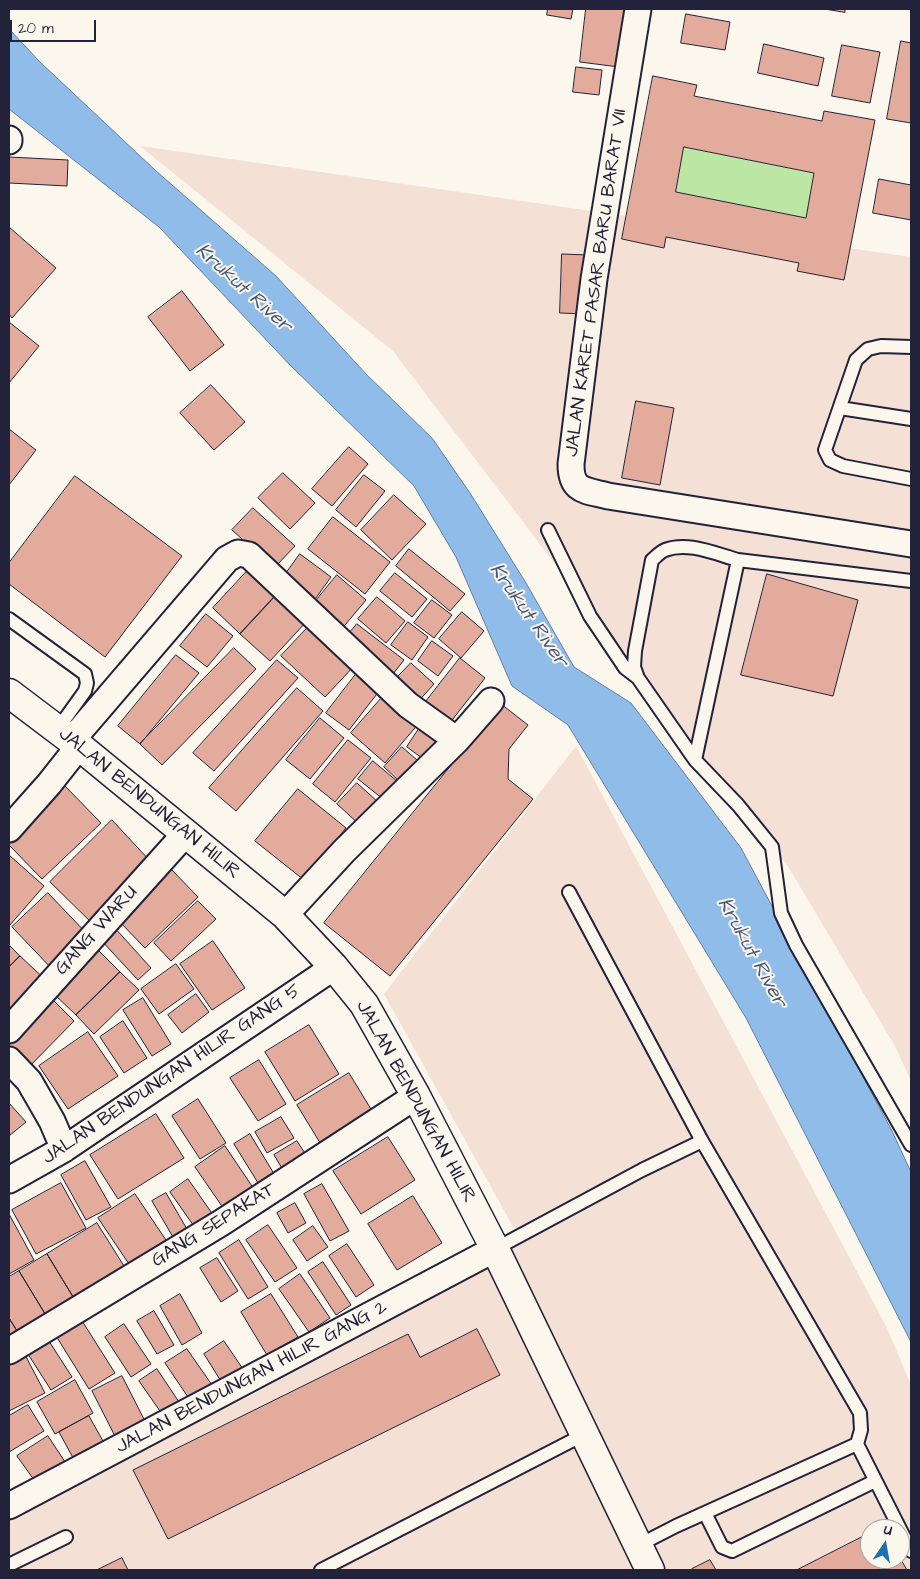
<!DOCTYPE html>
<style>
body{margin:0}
#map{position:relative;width:920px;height:1579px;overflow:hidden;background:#fbf7ec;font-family:"Architects Daughter",sans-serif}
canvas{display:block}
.frame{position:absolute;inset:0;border:10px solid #22223b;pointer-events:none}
.north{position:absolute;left:860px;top:1519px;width:50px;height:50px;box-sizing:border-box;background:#fbf7ec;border:1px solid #a4a2a5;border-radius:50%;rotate:12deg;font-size:14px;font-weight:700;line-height:20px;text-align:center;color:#22223b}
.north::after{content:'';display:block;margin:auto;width:18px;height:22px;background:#1f6fb2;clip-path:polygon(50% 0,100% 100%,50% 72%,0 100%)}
.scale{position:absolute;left:10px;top:20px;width:86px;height:22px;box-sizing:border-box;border:2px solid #22223b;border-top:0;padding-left:6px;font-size:15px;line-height:18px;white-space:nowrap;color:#22223b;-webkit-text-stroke:4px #fbf7ec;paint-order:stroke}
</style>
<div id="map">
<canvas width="920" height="1579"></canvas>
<div class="frame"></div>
<div class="north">U</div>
<div class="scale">20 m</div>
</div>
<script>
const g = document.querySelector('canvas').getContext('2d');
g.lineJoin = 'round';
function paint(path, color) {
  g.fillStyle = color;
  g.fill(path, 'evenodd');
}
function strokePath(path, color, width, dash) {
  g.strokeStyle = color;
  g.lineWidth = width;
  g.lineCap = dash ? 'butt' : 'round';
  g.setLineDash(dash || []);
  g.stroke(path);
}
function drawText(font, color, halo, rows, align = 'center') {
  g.font = font + ' "Architects Daughter",sans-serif';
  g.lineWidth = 4;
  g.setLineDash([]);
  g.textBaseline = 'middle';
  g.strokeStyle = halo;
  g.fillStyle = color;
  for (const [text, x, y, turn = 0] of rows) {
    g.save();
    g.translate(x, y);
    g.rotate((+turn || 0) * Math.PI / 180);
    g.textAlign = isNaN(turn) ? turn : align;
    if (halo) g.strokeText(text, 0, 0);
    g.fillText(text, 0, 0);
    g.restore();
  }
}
paint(new Path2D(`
 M140,146L911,257V1081L896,1048L789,868L609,635L393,351Z
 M576,746L886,1326L911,1385V1570H9V1514L252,1395L521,1241L384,994ZM870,1529H900V1559H870Z`), '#f4e0d4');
paint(new Path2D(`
 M684,147L814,173L806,218L676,192Z`), '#bbe6a3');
const water = new Path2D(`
 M9,29L40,62L155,170L276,276L367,375L432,438L470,493L526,583L574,667L631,703L741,848L892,1131L911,1172V1342L746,1018L568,725L512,686L456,557L414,486L291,366L159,227L9,109Z`);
paint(water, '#8fbce9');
strokePath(water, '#637ea3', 1);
const building = new Path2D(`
 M548,9H573L571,19L547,15Z
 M586,9H626L619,67L580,62Z
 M825,9H845V12Z
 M686,14L730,22L725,50L681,43Z
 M901,41L911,43V123L887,119Z
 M764,44L824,58L818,86L758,73Z
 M842,45L880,52L870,103L832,96Z
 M576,67L602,70L599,95L573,92Z
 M653,76L697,85L694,96L822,121L824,111L875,120L844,280L797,271L799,263L666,237L664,248L622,239ZM684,147L814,173L806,218L676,192Z
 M9,157L68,160L67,186L9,183Z
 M879,179L911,185V220L873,213Z
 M9,227L56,268L12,318L9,314Z
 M562,254L588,255L586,314L560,313Z
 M182,291L224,345L190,371L148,317Z
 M9,322L39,346L9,383Z
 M211,385L245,422L214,450L180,413Z
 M636,401L674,408L660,485L622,478Z
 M9,429L36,450L9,485Z
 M349,447L368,464L332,506L312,489Z
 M283,473L315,503L290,529L258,498Z
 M364,475L385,491L356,527L336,510Z
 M75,476L182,556L105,657L9,584V563Z
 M394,495L426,524L392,560L361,530Z
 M253,508L295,546L274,568L232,530Z
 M333,517L390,562L365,594L308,549Z
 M409,549L465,594L450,611L396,566Z
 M300,554L331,577L313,602L282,579Z
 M250,568L277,594L240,634L213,608Z
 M395,573L427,599L412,617L380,591Z
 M767,574L858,600L833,696L741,675Z
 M337,575L366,600L340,631L311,607Z
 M277,594L307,621L270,661L240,634Z
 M377,597L405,621L386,643L358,619Z
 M432,600L452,615L434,638L414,623Z
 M462,612L484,631L461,658L439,639Z
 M206,614L233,636L207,667L180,646Z
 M408,622L428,637L412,660L391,645Z
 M311,624L355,665L325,697L281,656Z
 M357,624L404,660L389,679L342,642Z
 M432,641L453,656L438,676L418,661Z
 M234,648L256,669L162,765L140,744Z
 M176,655L199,673L140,744L118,726Z
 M460,658L485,678L449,724L424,704Z
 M277,660L298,678L214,771L193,753Z
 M411,663L434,684L415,705L392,683Z
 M360,669L383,686L349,730L326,713Z
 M297,688L323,711L236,811L209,788Z
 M386,693L420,722L385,763L351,733Z
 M501,704L528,725L509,749L508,779L533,799L390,976L324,923Z
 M320,718L344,738L310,779L286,760Z
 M424,721L445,735L426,761L407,747Z
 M348,740L371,758L335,802L313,784Z
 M402,747L417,760L399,781L384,767Z
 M373,761L398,782L383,799L358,779Z
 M357,783L379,803L360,825L337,804Z
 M65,786L101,823L42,879L9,845V840Z
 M298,789L346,828L304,880L255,841Z
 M112,820L151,862L96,927L50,882Z
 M9,855L44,886L9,926Z
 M170,868L198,897L145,948L117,919Z
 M48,893L90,937L54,971L12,927Z
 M198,901L216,919L171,961L154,943Z
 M114,927L151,968L138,980L100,939Z
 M213,941L245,988L212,1010L180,964Z
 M9,945L20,956L9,967Z
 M97,949L120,972L76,1015L53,993Z
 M20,956L50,984L9,1026V967Z
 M176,964L194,989L159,1014L141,989Z
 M120,972L139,990L94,1034L76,1015Z
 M196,994L209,1012L182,1033L168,1015Z
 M50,997L74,1021L28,1068L9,1049V1038Z
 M143,998L171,1044L152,1056L123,1010Z
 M123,1021L147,1058L124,1073L100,1037Z
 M309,1025L339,1074L295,1101L265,1052Z
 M88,1032L118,1076L68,1109L39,1066Z
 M259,1060L286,1104L258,1121L230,1078Z
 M349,1073L377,1119L325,1151L297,1105Z
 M198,1099L226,1143L200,1159L172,1116Z
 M9,1103L26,1122L9,1136Z
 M156,1114L184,1158L118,1199L90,1155Z
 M281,1117L294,1138L267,1153L255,1132Z
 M250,1134L279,1182L263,1191L234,1144Z
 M388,1137L415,1180L361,1214L333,1171Z
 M297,1141L310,1161L286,1175L274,1155Z
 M225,1146L258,1195L228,1215L195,1167Z
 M85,1161L111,1207L86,1220L61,1175Z
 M188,1179L216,1219L198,1232L170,1192Z
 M61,1183L86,1228L36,1254L12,1210Z
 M322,1184L349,1231L330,1241L304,1194Z
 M166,1193L191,1236L177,1244L152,1201Z
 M135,1194L170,1246L133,1270L98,1218Z
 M413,1196L442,1243L397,1270L368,1224Z
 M295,1203L306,1223L288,1233L277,1213Z
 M9,1214L34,1260L9,1274Z
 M97,1223L129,1274L78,1305L47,1254Z
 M268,1225L297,1268L275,1282L246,1240Z
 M313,1226L328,1247L307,1261L293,1240Z
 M239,1240L268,1287L248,1299L219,1253Z
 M347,1244L374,1285L356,1297L329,1256Z
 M47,1254L78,1305L50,1322L19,1271Z
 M217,1258L238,1291L221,1302L200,1268Z
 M323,1262L351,1305L336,1315L308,1272Z
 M19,1271L50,1322L22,1339L9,1318V1277Z
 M300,1274L330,1318L309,1332L279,1289Z
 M180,1294L202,1333L182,1345L160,1306Z
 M271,1294L298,1337L267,1355L241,1312Z
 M154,1311L174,1345L157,1354L137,1321Z
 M79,1316L115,1373L89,1389L53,1331Z
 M9,1318L22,1339L9,1347Z
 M124,1324L151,1364L131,1377L105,1337Z
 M477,1329L500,1375L168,1539L133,1470L408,1334L420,1357Z
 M47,1338L72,1377L51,1390L26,1351Z
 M224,1341L245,1372L224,1386L204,1354Z
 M187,1349L212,1385L190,1400L165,1363Z
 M23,1351L45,1393L9,1411V1358Z
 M157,1369L179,1402L162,1414L139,1381Z
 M122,1376L149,1429L119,1444L92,1391Z
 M75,1380L93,1413L55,1434L37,1402Z
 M28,1405L44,1431L9,1452V1416Z
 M89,1416L108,1450L78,1467L59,1432Z
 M48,1436L69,1468L39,1487L17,1456Z
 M870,1533V1559H900V1558L907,1570H797Z
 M122,1558L128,1570H97Z
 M710,1560L716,1570H693L692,1569Z`);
paint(building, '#e3ab9b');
strokePath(building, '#22223b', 1);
const lane = new Path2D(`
 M911,347L881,346L868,349L856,360L825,450L830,460L843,466L911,479
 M840,408L911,419
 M548,530L590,616L625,668L638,678
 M911,581L738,560L695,760L738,805L772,847L781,913L796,945L911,1145
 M9,619L85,674L87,683L85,691L57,730
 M695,760L638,678L634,667L635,651L652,560C656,557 660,552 665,550C688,541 716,554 738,560
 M569,892L702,1141L860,1413L861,1430L857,1444L676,1526L639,1545
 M495,1249L642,1170L702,1141
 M857,1444L900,1529
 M705,1513L722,1547L732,1551L875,1481
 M900,1529L911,1551
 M9,1565L66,1537
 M321,1570L585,1434`);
const street = new Path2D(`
 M638,9L594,279L571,464C571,492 585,490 608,496L911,544
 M9,141V139
 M71,741L227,559L238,553L249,555L408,705L457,740
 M9,829L49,784L79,746
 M285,915L344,851L457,740L491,701
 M9,1030L186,833
 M9,1060L29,1081L52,1121L64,1149
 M9,1180L64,1149L334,967
 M9,1351L221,1223L416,1096
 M9,1506L495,1249`);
const secondary = new Path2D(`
 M9,693L79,746L285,915L334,967L364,1004L416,1096L495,1249L650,1570`);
strokePath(lane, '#22223b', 16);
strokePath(street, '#22223b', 29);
strokePath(secondary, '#22223b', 31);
strokePath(lane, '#fbf7ec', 12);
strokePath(street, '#fbf7ec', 25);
strokePath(secondary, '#fbf7ec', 28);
drawText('19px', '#22223b', '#fbf7ec', [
 ["JALAN KARET PASAR BARU BARAT VII",597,283,-82],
 ["JALAN BENDUNGAN HILIR",149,804,39],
 ["GANG WARU",97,931,-48],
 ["JALAN BENDUNGAN HILIR GANG 5",172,1075,-34],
 ["JALAN BENDUNGAN HILIR",415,1102,61],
 ["GANG SEPAKAT",214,1226,-32],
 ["JALAN BENDUNGAN HILIR GANG 2",252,1378,-28]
]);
drawText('italic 20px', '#485878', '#fbf7ec', [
 ["Krukut River",243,289,42],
 ["Krukut River",528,616,55],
 ["Krukut River",751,953,61]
]);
</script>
